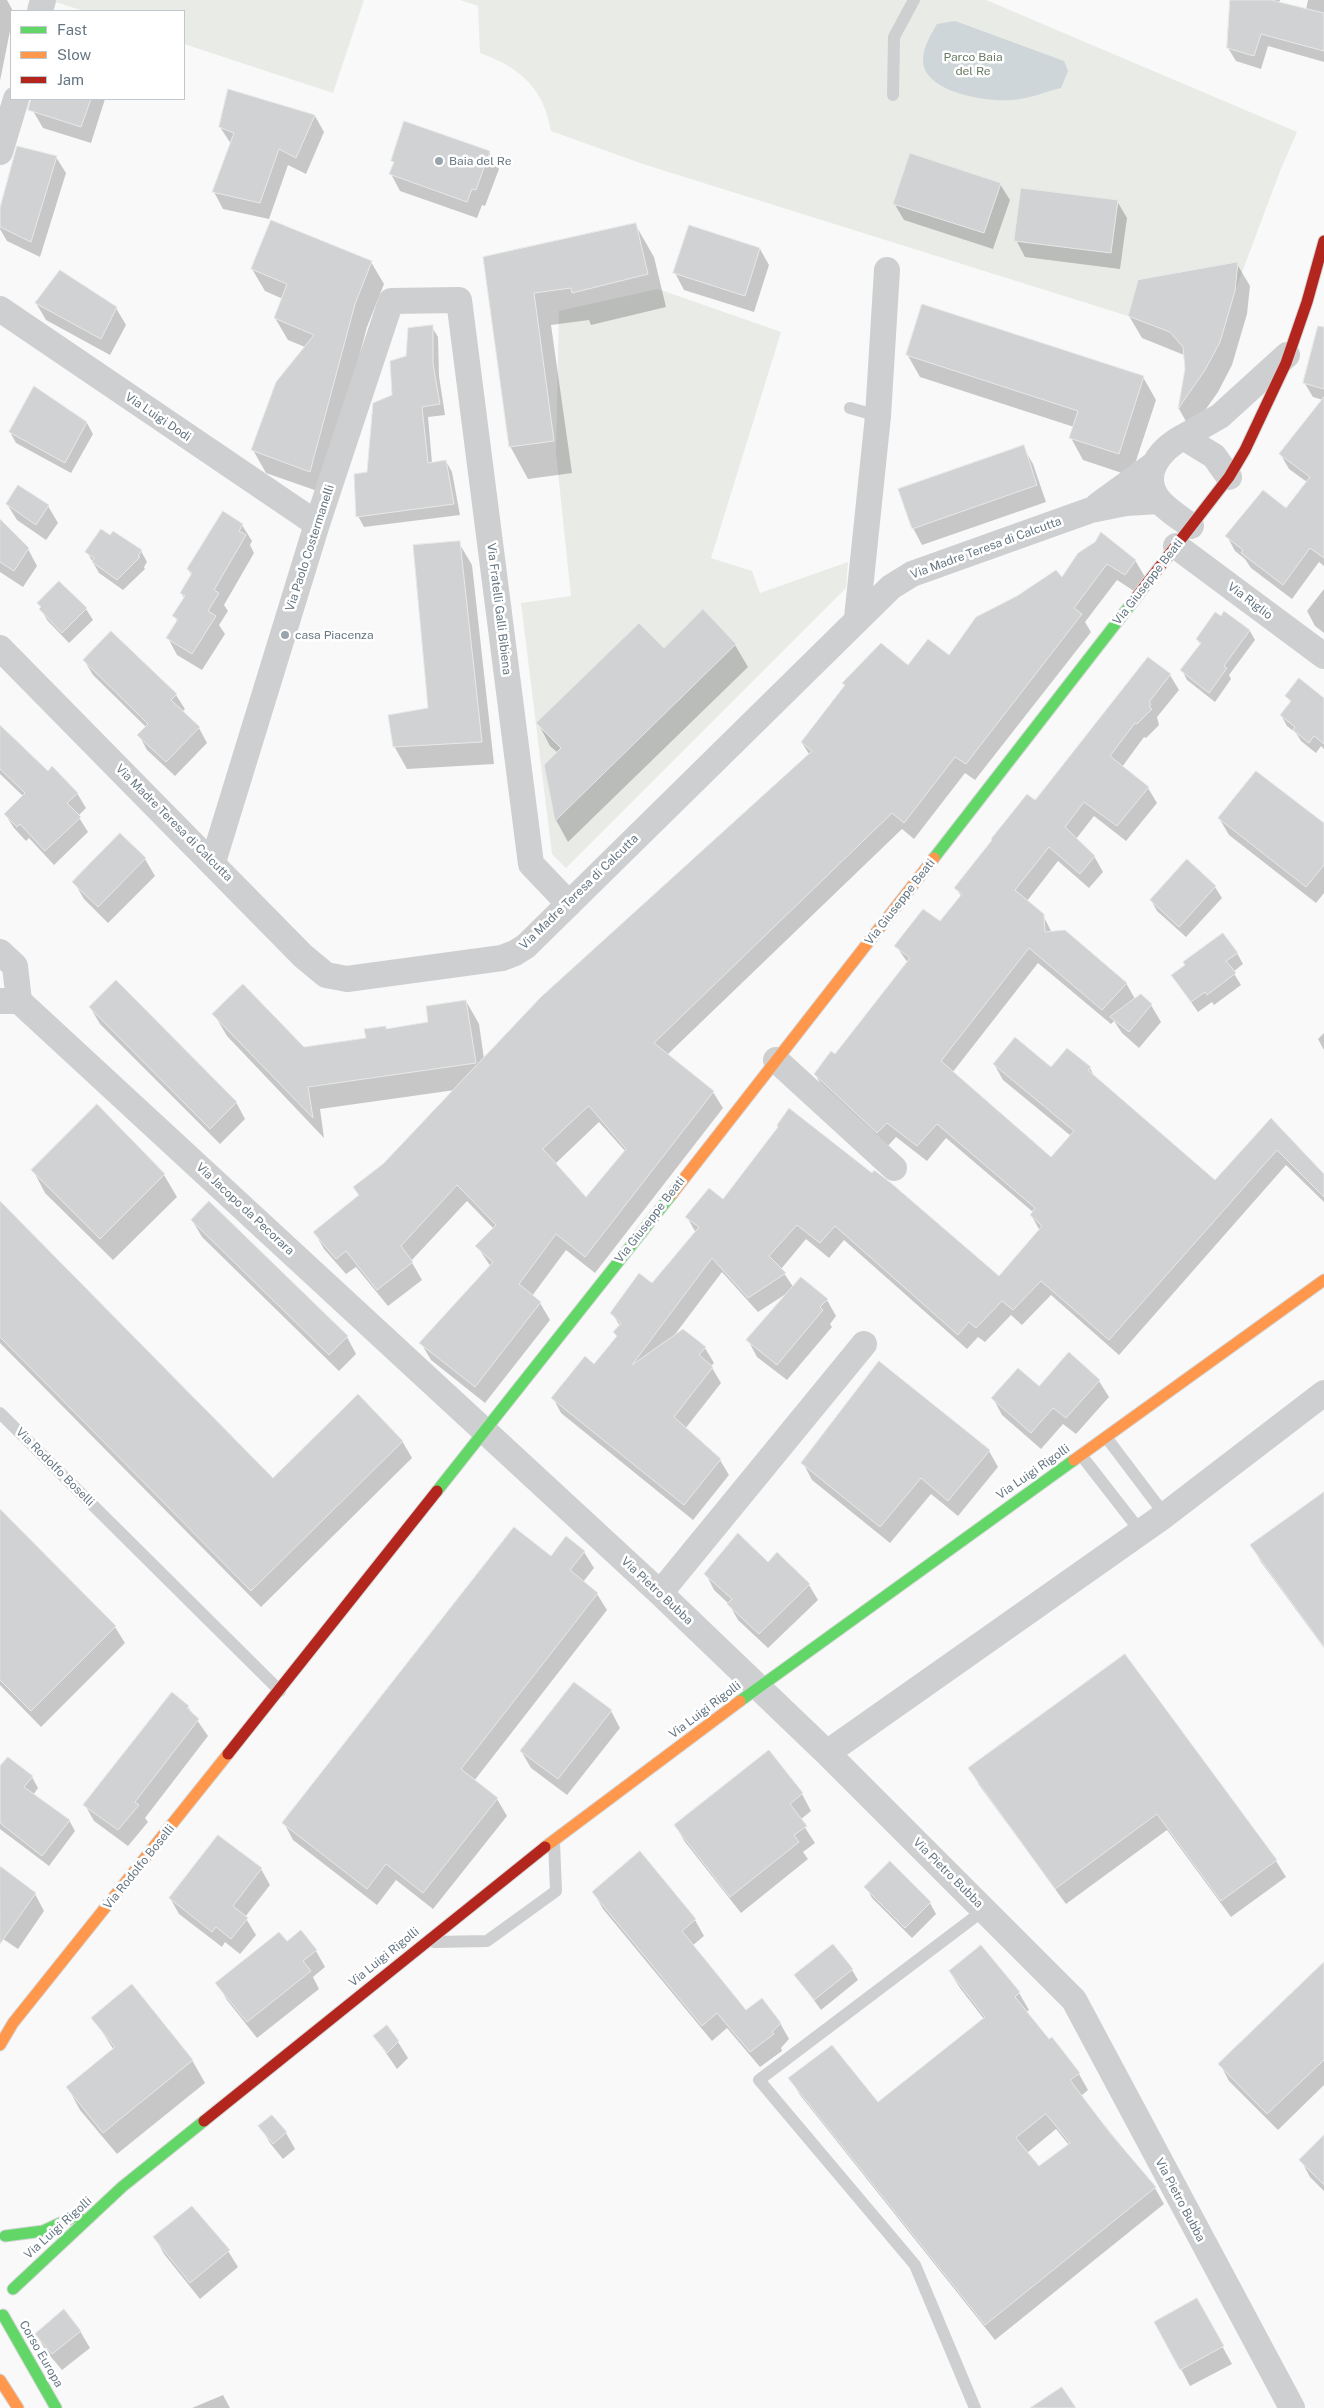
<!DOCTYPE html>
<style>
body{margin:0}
#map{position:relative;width:1324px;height:2408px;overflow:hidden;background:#f9f9f9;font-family:"Public Sans",sans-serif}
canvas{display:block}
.legend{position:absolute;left:10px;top:10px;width:175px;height:90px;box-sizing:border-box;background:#fff;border:1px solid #c1c8cd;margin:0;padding:6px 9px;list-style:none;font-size:15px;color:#657683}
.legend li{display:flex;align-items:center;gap:10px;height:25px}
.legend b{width:25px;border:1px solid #c1c8cd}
</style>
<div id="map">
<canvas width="1324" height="2408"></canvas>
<ul class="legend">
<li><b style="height:6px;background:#63d668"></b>Fast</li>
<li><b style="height:6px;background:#ff974d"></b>Slow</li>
<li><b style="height:6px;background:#b3261e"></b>Jam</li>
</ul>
</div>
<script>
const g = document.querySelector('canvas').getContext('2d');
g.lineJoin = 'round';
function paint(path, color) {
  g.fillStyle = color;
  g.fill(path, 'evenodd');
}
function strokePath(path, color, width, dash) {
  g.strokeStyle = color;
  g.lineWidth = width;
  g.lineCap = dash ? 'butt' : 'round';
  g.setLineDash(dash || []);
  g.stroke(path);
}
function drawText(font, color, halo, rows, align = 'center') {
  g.font = font + ' "Public Sans",sans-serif';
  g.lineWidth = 5;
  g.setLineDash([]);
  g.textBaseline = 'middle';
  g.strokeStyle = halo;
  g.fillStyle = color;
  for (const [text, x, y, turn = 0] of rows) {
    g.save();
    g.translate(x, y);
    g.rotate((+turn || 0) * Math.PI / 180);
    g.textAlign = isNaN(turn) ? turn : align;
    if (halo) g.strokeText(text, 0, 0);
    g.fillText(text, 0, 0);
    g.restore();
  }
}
paint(new Path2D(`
 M49,0H364L333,93L184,44V11H84Z
 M460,0H986L1297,132L1280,171L1235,291L1238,262L1139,280L1128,316L643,164L551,131C544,89 520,67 480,53L478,6Z
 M658,289L781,332L711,558L752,571L760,593L848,562L846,588L566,868L552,854L521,603L571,596L556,453L559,311Z`), '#e8ebe6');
paint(new Path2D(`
 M955,21L1064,61L1068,71L1061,88C1047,91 1034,97 1020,99C995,104 933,95 924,67C920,52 930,36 937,24Z`), '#ced6d9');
paint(new Path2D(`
 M0,0H7L13,11H11V26L0,81Z
 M1231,0H1280L1279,3L1306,10L1308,0H1324V62L1268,46L1261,69L1236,61L1228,48Z
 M37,99H105L91,143L43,128L33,111Z
 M315,116L324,132L306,174L288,165L269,219L223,209L214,192L231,144L220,127Z
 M489,152L499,169L485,206L482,205L477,218L400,191L391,174L394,164L392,160Z
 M56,157L66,173L40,257L7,241L0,229V215Z
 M1000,184L1010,200L993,249L904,220L894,203Z
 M1117,201L1127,218L1120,269L1025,257L1016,240Z
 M635,224L654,257L666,307L591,325L589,320L551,325L572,473L528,479L510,446L484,258Z
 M760,249L769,265L754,312L684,290L675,273Z
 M371,262L384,284L367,327L323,493L266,473L253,450L305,347L288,340L275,318L283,299L265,291L252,269Z
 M1237,264L1250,286L1247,314L1232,365L1218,392L1191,430L1179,409L1186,369L1184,355L1142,338L1129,316Z
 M36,303L116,308L126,325L110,355L46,320Z
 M432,327L438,337L439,376L445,415L428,417L432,463L446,461L452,472L460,515L364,527L358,516L368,473L393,396L407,357Z
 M1324,330V566L1319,562L1292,599L1251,568L1245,559L1235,551L1227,536L1287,509L1307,482L1289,469L1281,455L1323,400L1313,397L1304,382Z
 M907,354L1143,377L1156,400L1131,476L1083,460L1071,438L1074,427L920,377Z
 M35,388L87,423L93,434L71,473L16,443L10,432Z
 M1023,447L1033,464L1046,502L922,545L913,528Z
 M7,504L48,506L58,523L46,540L17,520Z
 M242,525L252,541L250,545L254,553L224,605L228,611L219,625L225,634L202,670L177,655L168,638L178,622L174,616L185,599L181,593L192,576L188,569Z
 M0,527L28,549L37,566L23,587L0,572Z
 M459,543L472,565L494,764L407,769L394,746L429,709Z
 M141,551L147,562L144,567L145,569L123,590L99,573L87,552Z
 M1079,554L1135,560L1145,577L1134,591L1117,580L1085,622L1091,632L975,780L965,773L914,839L902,829L667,1055L713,1092L723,1108L595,1273L566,1250L532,1296L540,1303L550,1320L485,1403L431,1360L421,1343L491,1267L477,1246L494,1229L467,1201L411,1261L422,1280L388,1306L356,1267L346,1274L324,1249L315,1233L359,1196L355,1188L384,1165L455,1090L320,1109L324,1138L227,1036L214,1014L304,1048L368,1039L385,1027L387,1030L429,1023L466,1001L479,1024L484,1059L809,754L802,743L846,687L844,684L949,657L1062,579ZM599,1122L626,1152L586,1199L555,1164Z
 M59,582L86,609L93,620L69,643L47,620L38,603Z
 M1324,589V633L1315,626L1307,611Z
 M703,611L735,645L748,667L568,842L556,820L545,765L558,753L550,746L538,723L664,650Z
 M1224,612L1250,631L1255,640L1229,675L1231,679L1215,702L1187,680L1182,670L1201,645L1197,639Z
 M1148,659L1170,675L1179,690L1157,717L1159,725L1146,738L1144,737L1122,767L1148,788L1157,803L1126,841L1094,816L1076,839L1094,856L1103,872L1089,888L1058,861L1027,901L1043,915L1052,933L1126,983L1135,999L1141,996L1151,1005L1161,1022L1139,1048L1122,1033L1114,1021L1111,1024L1038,963L952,1073L1051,1159L1071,1136L1003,1080L994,1064L1051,1069L1090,1068L1095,1078L1215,1182L1271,1120L1324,1176V1202L1286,1165L1119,1355L1051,1295L1022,1325L1011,1315L985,1342L978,1337L967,1349L844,1240L829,1258L806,1239L781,1269L794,1288L827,1300L836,1316L830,1324L832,1327L787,1380L757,1357L748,1340L789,1292L758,1312L722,1272L673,1337L705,1348L714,1363L711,1366L721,1383L685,1429L720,1460L729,1475L693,1520L561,1413L553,1398L594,1365L617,1337L614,1332L620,1326L612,1313L652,1285L696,1233L687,1217L723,1201L779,1127L999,1277L1040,1231L1031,1215L1033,1212L946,1138L927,1161L896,1137L887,1147L824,1090L815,1074L835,1056L908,963L896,946L940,923L961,896L956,888L1035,802Z
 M84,660L176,695L185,709L182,712L199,728L207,743L175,776L147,750L139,735L146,727L93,675Z
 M1287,696L1324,699V749L1321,746L1316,753L1301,741L1296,733L1287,726L1281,715L1291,703Z
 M0,742L77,793L86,808L78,816L88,832L54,865L29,838L26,841L14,828L5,814L23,796L0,774Z
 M1219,818L1324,825V893L1316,903L1229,835Z
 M120,835L145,859L155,876L108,923L84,899L74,882Z
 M1187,861L1215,887L1222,898L1186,937L1157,911L1151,900Z
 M1237,953L1243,964L1233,972L1241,985L1214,1005L1212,1002L1198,1012L1172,975Z
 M90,1007L236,1102L245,1119L220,1144L100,1024Z
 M1324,1033V1050L1318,1039Z
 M97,1106L164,1175L177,1197L113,1260L45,1193L33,1170Z
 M0,1202L273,1480L402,1441L412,1458L261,1607L0,1343Z
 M192,1220L347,1337L356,1354L339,1371L202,1237Z
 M1099,1381L1109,1397L1076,1434L1063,1424L1041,1449L1002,1415L993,1398L1039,1388Z
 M989,1451L998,1467L958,1516L931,1494L890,1543L812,1480L803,1463Z
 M1324,1493V1648L1261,1562L1252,1546Z
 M0,1511L115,1627L125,1643L41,1727L0,1685Z
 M584,1552L594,1568L583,1582L597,1594L607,1610L474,1781L497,1799L507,1816L433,1909L396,1880L377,1905L293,1840L284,1823L551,1557Z
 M777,1554L809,1585L818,1600L768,1648L738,1620L729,1604L714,1590L706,1574L768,1563Z
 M1125,1656L1276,1861L1286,1877L1231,1917L1167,1830L1066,1904L979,1785L970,1769Z
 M188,1707L208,1736L145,1818L148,1822L128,1846L94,1821L85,1805Z
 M611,1711L620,1728L567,1795L531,1768L521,1751Z
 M769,1752L802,1794L811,1811L800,1820L815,1843L803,1852L808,1859L741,1913L685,1842L675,1825Z
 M0,1768L32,1777L38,1788L33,1795L69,1820L75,1831L49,1866L0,1829Z
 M640,1853L695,1920L704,1936L692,1946L746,2012L780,2023L789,2039L781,2048L782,2051L760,2067L727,2028L712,2041L603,1909L594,1893Z
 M0,1868L35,1894L44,1911L18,1949L0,1937Z
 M261,1869L270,1885L245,1917L256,1935L240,1954L225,1942L222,1947L179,1914L170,1898Z
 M866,1887L930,1903L936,1914L912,1938L872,1898Z
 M286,1943L316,1951L325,1967L313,1977L319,1989L257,2038L227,2000L217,1983Z
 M981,1946L1019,1993L1029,2010L1026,2012L1049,2041L1051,2039L1079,2074L1088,2090L1081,2096L1155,2188L1164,2204L995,2340L800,2095L790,2078L878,2104L984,2019L960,1988L950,1972ZM1056,2129L1069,2145L1039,2168L1027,2153Z
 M1324,1964V2085L1278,2130L1229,2081L1220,2064Z
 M852,1970L858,1980L821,2010L796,1975Z
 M93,2018L192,2060L205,2083L117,2154L80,2110L68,2088L114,2050Z
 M375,2037L398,2042L408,2058L397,2069Z
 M260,2126L286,2133L295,2149L283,2159L270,2143Z
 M1324,2137V2191L1310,2177L1301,2160Z
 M155,2238L228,2251L238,2267L200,2299L164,2254Z
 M1206,2317L1232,2364L1190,2386L1181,2369Z
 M80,2331L90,2348L62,2370L46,2351L36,2334Z
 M223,2395L230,2408H192Z`), '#0003');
const building = new Path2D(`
 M1230,0H1271L1324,13V51L1261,34L1254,56L1227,48Z
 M228,89L315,115L296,158L279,149L260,203L212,192L234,133L219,127Z
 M31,99H91L81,127L28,110Z
 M404,121L490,151L476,190L472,189L467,202L389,174L394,162L391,161Z
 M17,146L57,156L31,242L0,227V208Z
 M910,153L1001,183L984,233L893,204Z
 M1021,188L1118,200L1111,253L1014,241Z
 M271,220L372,261L355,304L310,472L251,450L276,382L314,335L274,318L287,284L251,269Z
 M636,223L648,274L572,293L571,288L534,293L554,441L509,447L483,257Z
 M689,225L760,248L745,296L673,273Z
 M1238,262L1235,291L1220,342L1205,370L1178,409L1185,369L1183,347L1170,332L1128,316L1138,280Z
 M60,270L117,307L101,339L35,303Z
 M922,304L1144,376L1119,454L1069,438L1078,411L906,355Z
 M433,325V364L440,404L422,407L428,463L446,460L454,504L356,517L354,474L367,472L373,403L392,395L390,361L406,356L408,328Z
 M1318,326L1324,327V389L1303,383Z
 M34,386L87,422L65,463L9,432Z
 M1324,397V558L1310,548L1283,585L1241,553L1243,550L1225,536L1263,490L1286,508L1310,477L1279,454Z
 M1024,445L1037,485L912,529L898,489Z
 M18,485L49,505L36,525L6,504Z
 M223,511L243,524L239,531L246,535L214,590L219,593L208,611L216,616L192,654L166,638L178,619L172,616L185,596L180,593L192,573L187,569Z
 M0,519L29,548L14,571L0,562Z
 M101,529L110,535L113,531L142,550L138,556L140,557L117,580L92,562L94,558L85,552Z
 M1101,532L1136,560L1125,575L1107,564L1074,608L1082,614L966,764L955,757L904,823L892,813L654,1043L714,1091L585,1257L556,1234L519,1284L541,1302L475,1387L419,1343L493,1262L475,1246L496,1225L457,1185L401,1246L413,1262L377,1290L346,1251L336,1259L313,1232L359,1195L353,1187L383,1164L541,997L812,751L801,742L845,685L842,683L881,643L908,665L928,639L949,655L976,617L1017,596L1056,570L1062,577L1078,553L1095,542ZM589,1106L626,1149L586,1197L543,1149Z
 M460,541L482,742L393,747L388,715L428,708L413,545Z
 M59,581L87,608L62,633L39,609L41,607L37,603Z
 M703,609L736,644L555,821L544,765L561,748L536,723L639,623L664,648Z
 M1224,611L1250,630L1224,666L1227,668L1209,693L1180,670L1201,643L1196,639L1215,612L1221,616Z
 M111,631L177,694L171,700L200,727L166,762L137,735L148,724L83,660Z
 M1148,657L1171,674L1149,702L1151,704L1149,707L1152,709L1137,724L1135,723L1110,756L1149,787L1117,826L1084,802L1065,827L1095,856L1080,874L1049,847L1015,890L1044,914L1045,932L1065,930L1127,983L1102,1010L1029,948L941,1061L1051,1157L1074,1131L993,1064L1015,1037L1051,1067L1067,1048L1091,1067L1088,1070L1215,1180L1271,1118L1324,1174V1197L1277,1150L1109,1340L1041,1281L1013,1310L1002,1301L976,1328L969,1322L958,1335L835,1226L820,1243L797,1225L769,1256L786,1273L748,1298L712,1258L632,1365L683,1329L706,1347L699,1355L713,1367L674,1417L721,1459L684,1505L551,1398L585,1356L594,1364L617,1336L613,1332L621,1323L610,1313L639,1273L652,1283L699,1227L685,1217L709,1188L723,1199L778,1127L777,1125L789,1108L872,1173L874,1170L891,1183L999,1276L1042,1226L1030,1215L1035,1208L937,1124L917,1146L887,1123L877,1133L814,1074L831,1051L835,1054L910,958L894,946L923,909L940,921L962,894L954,888L992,840L991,839L1027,794L1035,800Z
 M1299,678L1324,698V744L1314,736L1309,743L1293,730L1295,727L1280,715L1291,701L1285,696Z
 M0,725L48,771L52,766L78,793L67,803L81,817L45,851L20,824L17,827L4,814L25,793L0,769Z
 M1256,771L1324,823V865L1306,887L1218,818Z
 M120,833L146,858L98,907L72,882Z
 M1187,859L1216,886L1179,927L1150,900Z
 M1223,933L1238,953L1226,961L1236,973L1207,995L1205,992L1191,1002L1171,975L1185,965L1183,962Z
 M116,980L237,1102L210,1129L89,1007Z
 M243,984L304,1047L366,1038L364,1029L386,1026V1029L428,1022L426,1006L466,1000L476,1063L308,1087L313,1118L212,1014Z
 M1141,994L1152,1004L1129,1032L1110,1017Z
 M97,1104L165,1174L100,1239L31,1170Z
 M0,1201L273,1478L358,1394L403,1441L251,1591L0,1337Z
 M209,1201L348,1336L329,1355L191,1220Z
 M801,1277L828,1299L820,1307L823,1310L777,1365L746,1340Z
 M1069,1352L1100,1380L1066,1418L1053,1408L1031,1433L991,1398L1018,1368L1039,1386Z
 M879,1361L990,1450L948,1501L921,1478L880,1527L801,1463Z
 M1324,1492V1647L1250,1545Z
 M0,1509L116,1626L31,1711L0,1680Z
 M514,1527L551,1556L566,1536L585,1551L570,1570L598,1593L461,1769L498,1798L423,1893L386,1864L367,1889L282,1823Z
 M738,1533L768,1562L777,1552L810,1584L759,1634L727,1604L732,1599L704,1574Z
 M1125,1654L1277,1860L1221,1901L1157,1814L1055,1889L968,1768Z
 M574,1682L612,1710L558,1779L520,1751Z
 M172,1692L189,1706L187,1708L199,1719L135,1802L139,1805L118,1830L83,1805Z
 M769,1750L803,1793L790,1804L807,1826L794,1835L799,1842L730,1897L674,1825Z
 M8,1757L33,1776L24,1787L70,1820L42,1856L0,1823V1766Z
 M218,1835L262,1868L233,1906L248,1918L231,1939L216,1927L212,1932L169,1898Z
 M640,1851L696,1919L682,1931L746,2010L762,1998L781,2023L772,2032L774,2034L750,2052L717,2013L702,2026L592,1892Z
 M890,1861L931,1902L905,1928L864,1887Z
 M0,1866L36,1893L0,1944Z
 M301,1930L317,1950L303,1961L311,1971L247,2022L215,1983L279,1932L287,1941Z
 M833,1944L853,1969L814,2000L794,1975Z
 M981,1945L1020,1992L1015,1997L1049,2039L1052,2037L1080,2073L1070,2080L1110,2133L1156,2187L985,2325L788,2078L832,2045L878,2102L985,2017L949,1971ZM1046,2114L1070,2143L1039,2166L1016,2138Z
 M1324,1962V2060L1267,2114L1218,2064Z
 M132,1984L193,2060L103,2133L66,2087L115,2047L91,2018Z
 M387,2025L399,2041L387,2053L373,2036Z
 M272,2115L287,2132L273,2144L258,2126Z
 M1324,2135V2185L1299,2160Z
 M192,2206L230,2250L190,2283L153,2237Z
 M1197,2298L1224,2346L1180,2370L1154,2322Z
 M64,2309L81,2331L52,2354L35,2334Z
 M1062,2387L1076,2408H1030Z`);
paint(building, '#d0d2d3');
strokePath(building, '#e8e8e8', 1);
const fast = new Path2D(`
 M934,858L1131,604
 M437,1491L672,1194
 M740,1701L1074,1460
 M5,2236L43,2231L78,2215
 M13,2289L122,2187L204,2121
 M3,2315L56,2408`);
const slow = new Path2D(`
 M672,1194L934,858
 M1074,1460L1324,1280
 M545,1847L740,1701
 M0,2045L13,2023L228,1754
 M0,2380L18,2408`);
const jam = new Path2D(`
 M1131,604L1229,477L1245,450L1286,363L1307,302L1324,241
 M228,1754L437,1491
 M204,2121L545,1847`);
strokePath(fast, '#d5d6d7', 13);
strokePath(slow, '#d5d6d7', 13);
strokePath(jam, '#d5d6d7', 13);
strokePath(new Path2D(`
 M893,95L894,37L914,0
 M850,408L878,416
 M0,1413L280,1691
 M1106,1437L1165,1515
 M1081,1455L1141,1532
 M434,1942L487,1941L556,1891L554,1842
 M975,2408L915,2265L759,2080L984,1910`), '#cecfd0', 12);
strokePath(new Path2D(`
 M40,11L43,0
 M0,152L16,99
 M0,309L317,524
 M1183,437L1220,416L1287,355
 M1098,505L1153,465
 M1191,526C1181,518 1166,510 1158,499C1139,474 1161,449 1183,437L1214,456L1229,477
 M1176,546L1324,656
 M857,618L878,416L887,270
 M0,648L303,956L326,975L347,979L502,958L515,953L526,946L891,587L912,574L1091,510L1126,503L1159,501
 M213,862L317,524L391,301L459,300L531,864L569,904
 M0,952L15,966L19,1001
 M0,1001H19L660,1593L827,1753L1074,2000L1292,2408
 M776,1060L894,1168
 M660,1593L864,1344
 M827,1753L1165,1515L1324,1393`), '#cecfd0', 26);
strokePath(fast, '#63d668', 11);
strokePath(slow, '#ff974d', 11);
strokePath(jam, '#b3261e', 11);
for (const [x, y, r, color] of [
 [439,161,5,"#99a4ac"],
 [285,635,5,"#99a4ac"]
]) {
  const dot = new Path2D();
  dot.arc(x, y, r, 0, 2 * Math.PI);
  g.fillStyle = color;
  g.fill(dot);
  strokePath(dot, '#fff', 2);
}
drawText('12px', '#687a64', '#fff', [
 ["Parco Baia",973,57],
 ["del Re",973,71]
]);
drawText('12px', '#657683', '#fff', [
 ["Baia del Re",449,161],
 ["casa Piacenza",295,635]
], 'left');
drawText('12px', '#657683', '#fff', [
 ["Via Luigi Dodi",158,417,34],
 ["Via Paolo Costermanelli",310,548,-72],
 ["Via Madre Teresa di Calcutta",986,548,-20],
 ["Via Giuseppe Beati",1148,582,-52],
 ["Via Riglio",1250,601,37],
 ["Via Fratelli Galli Bibiena",499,609,83],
 ["Via Madre Teresa di Calcutta",174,823,45],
 ["Via Madre Teresa di Calcutta",579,892,-44],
 ["Via Giuseppe Beati",900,902,-52],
 ["Via Jacopo da Pecorara",245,1209,43],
 ["Via Giuseppe Beati",650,1220,-52],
 ["Via Rodolfo Boselli",55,1467,45],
 ["Via Luigi Rigolli",1033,1472,-35],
 ["Via Pietro Bubba",657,1591,43],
 ["Via Luigi Rigolli",705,1710,-37],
 ["Via Rodolfo Boselli",139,1867,-51],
 ["Via Pietro Bubba",948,1873,45],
 ["Via Luigi Rigolli",384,1957,-39],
 ["Via Pietro Bubba",1180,2200,62],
 ["Via Luigi Rigolli",58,2228,-42],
 ["Corso Europa",41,2354,60]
]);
</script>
